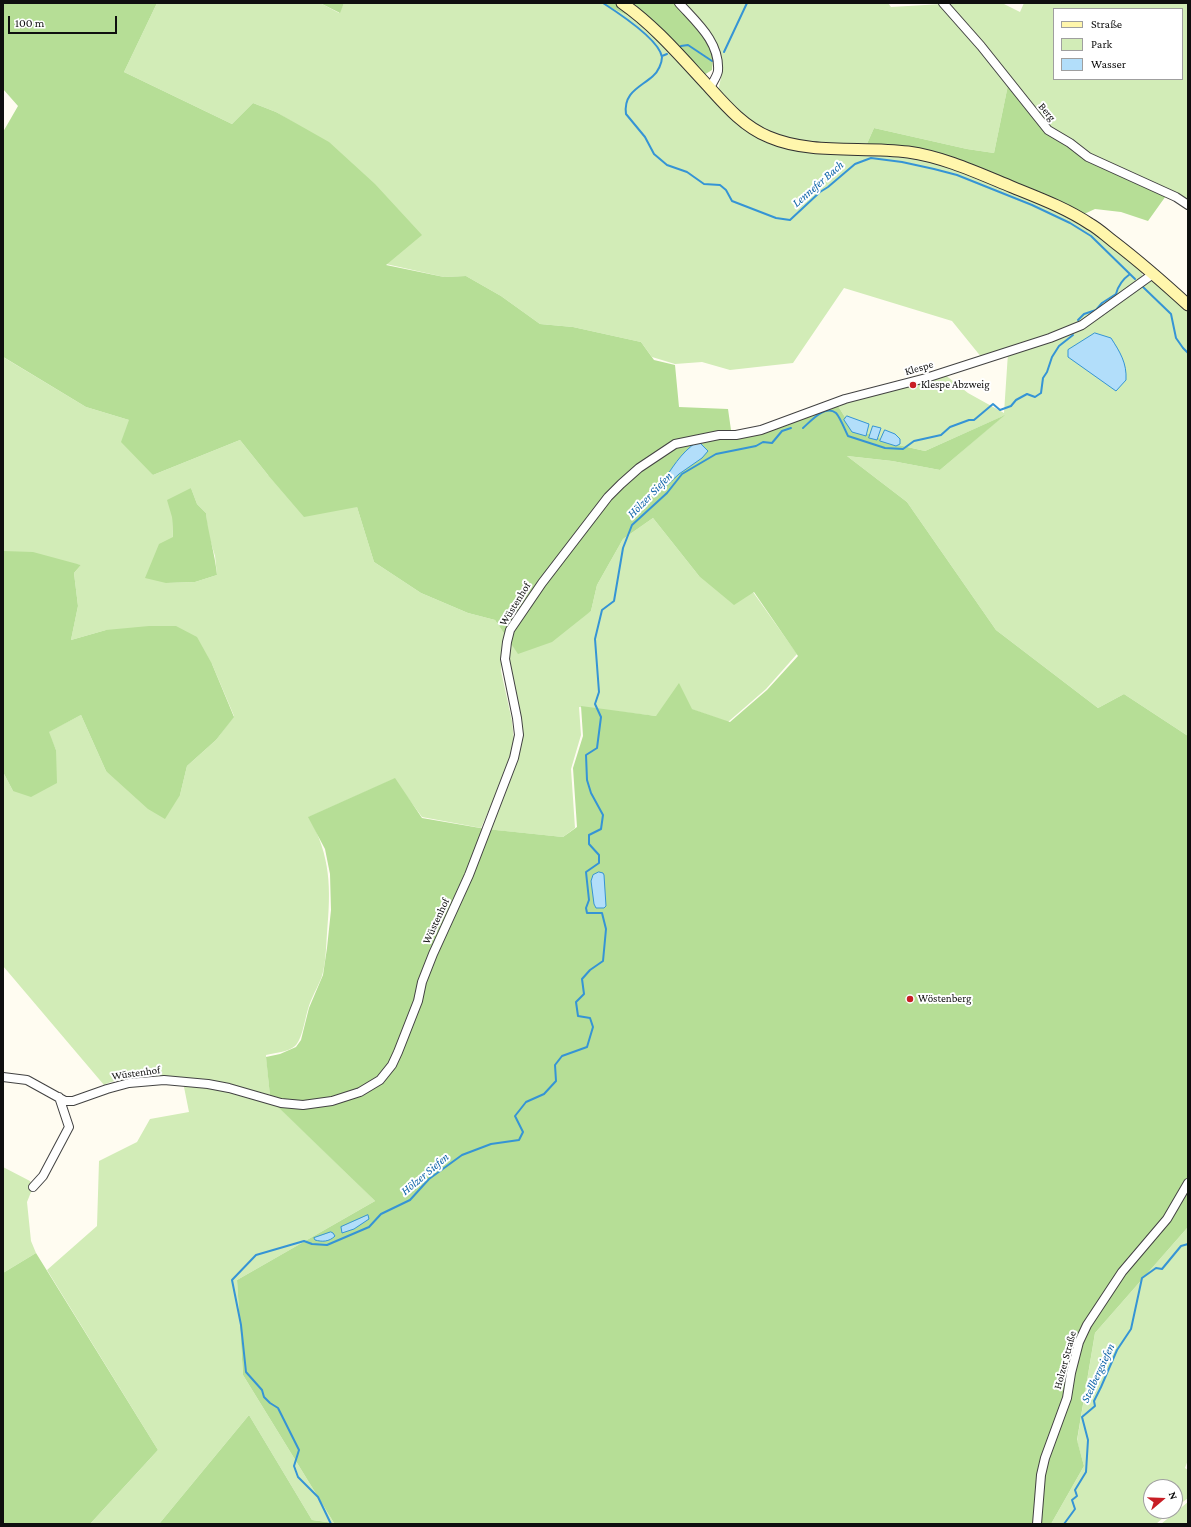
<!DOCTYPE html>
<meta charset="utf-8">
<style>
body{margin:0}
#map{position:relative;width:1191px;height:1527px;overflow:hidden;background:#fffcf1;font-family:"Crimson Pro",serif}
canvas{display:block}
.frame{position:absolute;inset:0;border:4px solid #0f0f0f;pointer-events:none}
.legend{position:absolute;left:1053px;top:8px;width:130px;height:72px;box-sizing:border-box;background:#fff;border:1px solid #9f9f9f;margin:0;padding:5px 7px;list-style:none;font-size:12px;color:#0f0f0f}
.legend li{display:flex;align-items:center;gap:8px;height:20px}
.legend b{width:20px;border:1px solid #9f9f9f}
.north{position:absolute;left:1143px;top:1479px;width:40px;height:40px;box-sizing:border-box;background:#fff;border:1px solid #9f9f9f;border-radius:50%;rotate:71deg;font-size:11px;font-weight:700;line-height:16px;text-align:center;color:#0f0f0f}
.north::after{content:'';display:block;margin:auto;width:14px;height:18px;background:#c81e25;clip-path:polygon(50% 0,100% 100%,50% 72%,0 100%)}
.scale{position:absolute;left:8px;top:16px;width:109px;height:18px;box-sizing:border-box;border:2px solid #0f0f0f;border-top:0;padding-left:5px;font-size:12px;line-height:14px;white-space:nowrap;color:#0f0f0f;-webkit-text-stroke:3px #fff;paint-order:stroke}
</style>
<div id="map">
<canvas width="1191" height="1527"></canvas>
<div class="frame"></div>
<ul class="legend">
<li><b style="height:5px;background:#fff6ac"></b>Straße</li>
<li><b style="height:11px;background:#d2ecb7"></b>Park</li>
<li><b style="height:11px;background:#b2defa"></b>Wasser</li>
</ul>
<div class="north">N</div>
<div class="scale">100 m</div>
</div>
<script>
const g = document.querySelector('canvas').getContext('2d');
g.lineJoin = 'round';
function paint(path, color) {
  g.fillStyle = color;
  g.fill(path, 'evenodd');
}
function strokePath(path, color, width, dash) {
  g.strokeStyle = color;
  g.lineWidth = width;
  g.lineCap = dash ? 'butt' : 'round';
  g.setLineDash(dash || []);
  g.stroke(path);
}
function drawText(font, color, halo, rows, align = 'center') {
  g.font = font + ' "Crimson Pro",serif';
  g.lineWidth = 4;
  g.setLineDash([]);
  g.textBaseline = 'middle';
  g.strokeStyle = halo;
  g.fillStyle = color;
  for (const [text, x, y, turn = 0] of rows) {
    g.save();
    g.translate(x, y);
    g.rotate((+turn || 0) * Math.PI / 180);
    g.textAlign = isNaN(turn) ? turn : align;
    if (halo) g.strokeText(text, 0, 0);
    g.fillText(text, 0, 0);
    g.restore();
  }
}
paint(new Path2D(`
 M157,3H320L339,13L344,3H600L638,20L677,60L777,145L912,157L965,171L1087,226L1140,269L1143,276L1098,312L1063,331L982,358L952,321L844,288L793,363L730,370L702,362L675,364L652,357L641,342L573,327L540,324L501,296L466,276L444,277L386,264L299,126L276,112L253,103L232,124L124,72Z
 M684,3H888L891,7L942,4L1008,85L994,153L967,149L874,128L866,146L782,139L752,123L718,91C720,82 723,72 722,63C720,38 699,20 684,3Z
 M945,3H1002L1020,12L1024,3H1188V203L1109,165L1053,132ZM1054,9H1182V79H1054Z
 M1148,280L1156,283L1188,311V736L1124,694L1098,708L996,630L907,502L847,456L892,461L940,470L1003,416L925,451L894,444L851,427L835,401L944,374L968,393L1004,413L1008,353L1062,335Z
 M3,357L86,407L129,420L153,475L240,440L268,475L357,507L374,562L421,593L468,613L495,620L506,636L502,651L501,671L512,721L514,741L510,762L481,828L422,817L394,779L309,817C331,857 331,888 327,933C326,947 326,962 322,976C318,987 311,998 308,1009C305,1019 302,1040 295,1046C288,1052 275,1053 266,1055L270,1096C225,1087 147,1065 104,1085L3,966V772L13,791L56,750L48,732L81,715L106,771L180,795L187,766L216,740L234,716L212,664L106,630L71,640L78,606L74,573L81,565L3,553ZM191,488L197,504L206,513L208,533L215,556L217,575L195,582L166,583L173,538L172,517Z
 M653,518L699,576L753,592L797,654L766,689L728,722L691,709L656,716L579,707L581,735L571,769L575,828L563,837L485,829L516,741L514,720L509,695L508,639L518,653L591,611L597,585L623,539Z
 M183,1082L273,1101L375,1201L237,1280L243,1375L334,1523L312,1520L249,1415L159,1524H90L158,1450L47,1270L97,1226L99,1161L137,1142L150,1119L189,1112Z
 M3,1167L30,1181L33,1187L27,1202L31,1241L36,1253L3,1273Z
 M1188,1227V1460L1185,1468L1188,1470V1498L1175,1508V1487H1151V1511H1171L1156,1524H1051L1084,1466L1077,1441L1095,1333Z
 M1188,1502V1524H1161Z`), '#d2ecb7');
paint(new Path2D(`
 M3,3H157L124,72L232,124L253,103L276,112L329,142L375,184L422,235L386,265L444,277L466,276L501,296L540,324L573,327L641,342L654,360L675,365L679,407L728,409L732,437L812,416L835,401L851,427L894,444L925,451L1005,415L940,470L892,461L847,456L907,502L996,630L1098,708L1124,694L1188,736V1227L1095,1333L1077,1440L1084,1466L1051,1524H159L249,1415L312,1520L334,1523L243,1375L237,1280L375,1201L273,1102L270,1096L266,1057L280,1054L296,1047L301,1040L309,1008L323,975L327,948L331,910L330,874L325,849L308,817L395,778L422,818L486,829L563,837L577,827L573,768L583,736L581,706L656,716L679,683L692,709L730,722L767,690L798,656L754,592L734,605L699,576L653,518L623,539L597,585L591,611L552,642L518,654L495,620L468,613L421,593L374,562L357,507L304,517L268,475L240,440L153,475L121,442L129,420L86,407L5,358L3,357V132L18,106L3,89Z
 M320,3H344L340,13Z
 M600,3H677L708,38L713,58L712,70L704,75L646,15L638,20Z
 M1008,85L1036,120L1092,158L1168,193L1148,221L1121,212L1095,209L1082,215L967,163L866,146L874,128L967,149L994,153Z
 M191,488L197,504L206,513C208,534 215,553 217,575L195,582L166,583L145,578L159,544L173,537L172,517L167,500Z
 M3,551L33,552L81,565L74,573L78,606L71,640L106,630L149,626H176L197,637L212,664L234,717L216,740L187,766L180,795L165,819L148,809L106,771L81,715L49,732L56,750L57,783L31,797L13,791L3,772Z
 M36,1253L158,1450L90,1524H3V1273Z`), '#b6de96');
const water = new Path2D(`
 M1095,333L1111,338C1120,352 1127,363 1126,380L1116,391L1068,357V350Z
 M847,416L869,424L866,436L852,432L844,420Z
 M873,426L881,428L877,440L869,438Z
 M885,430L895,434L900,439V444L896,446L880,441Z
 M697,442H699L708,451L702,458L679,474L665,487L661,484C672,469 680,453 697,442Z
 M599,872L603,873L604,875L606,906L604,908H596L594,904L591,881L593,875Z
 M368,1215L369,1219L354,1229L342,1233L341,1227Z
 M331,1232L333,1233L335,1236C329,1242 322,1242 315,1240L314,1238Z`);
paint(water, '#b2defa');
strokePath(water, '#3594d5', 1);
strokePath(new Path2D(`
 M603,3C617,12 659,39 662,57C662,63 658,72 653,76C641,87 623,92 626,114L645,137L654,154L667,165L687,172L704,184L720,185L726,190L732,201L776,218L790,220L820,192L828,187L855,164L871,158L902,162L934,169L957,175L1032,205L1070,223L1091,236L1135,279
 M681,46L688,45L712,61
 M724,52L747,3
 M662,56L667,54
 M1143,287L1171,314L1176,338L1183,348L1188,353
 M1078,320L1084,314L1096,310L1102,303L1116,294C1118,286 1123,279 1130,274
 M803,428C811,421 825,404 836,413C840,417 845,430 848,436L885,448L903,449L914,441L941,435L950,427L969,420H974L993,404L1000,410L1011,406L1016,400L1027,394L1035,397L1041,393L1043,378L1047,372L1052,357L1059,346L1073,335
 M331,1524L318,1497L298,1477L294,1466L299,1450L278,1408L270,1403L264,1397L262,1390L246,1372L241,1325L232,1280L256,1255L304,1241L312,1244L327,1245L369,1227L381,1214L410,1200L429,1179L462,1155L491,1144L519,1140L523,1132L515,1116L526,1102L544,1094L556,1081L555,1065L562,1056L587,1047L593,1027L590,1018L578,1016L576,1002L584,994L582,979L590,970L603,961L606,929L602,913H587L586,908L589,900L586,872L599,863V855L589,844V835L601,829L603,815L591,793L587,780L586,755L597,748L601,717L595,704L599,692L595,639L602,610L614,601L623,548L632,525L667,493L682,474L716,454L756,446L763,442L772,443L782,431L791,428
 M1064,1524L1075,1509L1072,1500L1077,1496L1075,1490L1086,1472L1088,1440L1082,1417L1095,1406L1094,1401L1101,1387L1117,1350L1131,1329L1142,1278L1156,1268L1162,1269L1181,1246L1188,1244`), '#3594d5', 2);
const minor = new Path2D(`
 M679,3C697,23 720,42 718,71C717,77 712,83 710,88
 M943,3L981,46L1048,130L1070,143L1088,157L1176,197L1188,205
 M3,1077L27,1080L65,1101H73L107,1089L129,1083L164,1080L208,1084L229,1088L281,1103L303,1105L332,1101L360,1092L380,1080L392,1065L398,1052L418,1001L422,982L433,954L469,875L514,758L519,735L517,718L505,659L507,642L510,630L542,583L608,497L621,484L639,468L675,444L719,435H736L761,430L845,399L926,378L1050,338L1082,325L1153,274
 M33,1187L43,1176L69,1127L59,1097
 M1037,1524L1041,1475L1045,1458L1067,1398L1071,1373L1079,1342L1087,1325L1122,1272L1167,1219L1188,1183`);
const secondary = new Path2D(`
 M622,3C655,26 681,57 708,86C726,106 744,127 769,137C811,155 863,146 908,152C944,157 978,173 1012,187C1039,198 1066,208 1090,224C1099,229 1106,236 1114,242C1140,262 1164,283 1188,305`);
strokePath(minor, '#424242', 10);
strokePath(secondary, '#313131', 13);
strokePath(minor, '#fff', 8);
strokePath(secondary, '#fff6ac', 11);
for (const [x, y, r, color] of [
 [913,385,4,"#c81e25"],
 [910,999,4,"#c81e25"]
]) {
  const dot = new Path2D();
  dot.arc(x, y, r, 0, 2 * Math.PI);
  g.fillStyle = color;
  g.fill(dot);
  strokePath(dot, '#fff', 1.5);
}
drawText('11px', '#0f0f0f', '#fff', [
 ["Berg",1047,112,50],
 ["Klespe",919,368,-16],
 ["Wüstenhof",515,604,-58],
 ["Wüstenhof",436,921,-65],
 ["Wüstenhof",136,1073,-8],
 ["Holzer Straße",1065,1360,-75]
]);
drawText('11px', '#0f0f0f', '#fff', [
 ["Klespe Abzweig",921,385],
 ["Wöstenberg",918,999]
], 'left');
drawText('italic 12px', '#1065a9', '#fff', [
 ["Lennefer Bach",818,184,-41],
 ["Hölzer Siefen",650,495,-46],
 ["Hölzer Siefen",425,1174,-40],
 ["Stellbergsiefen",1098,1373,-65]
]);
</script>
